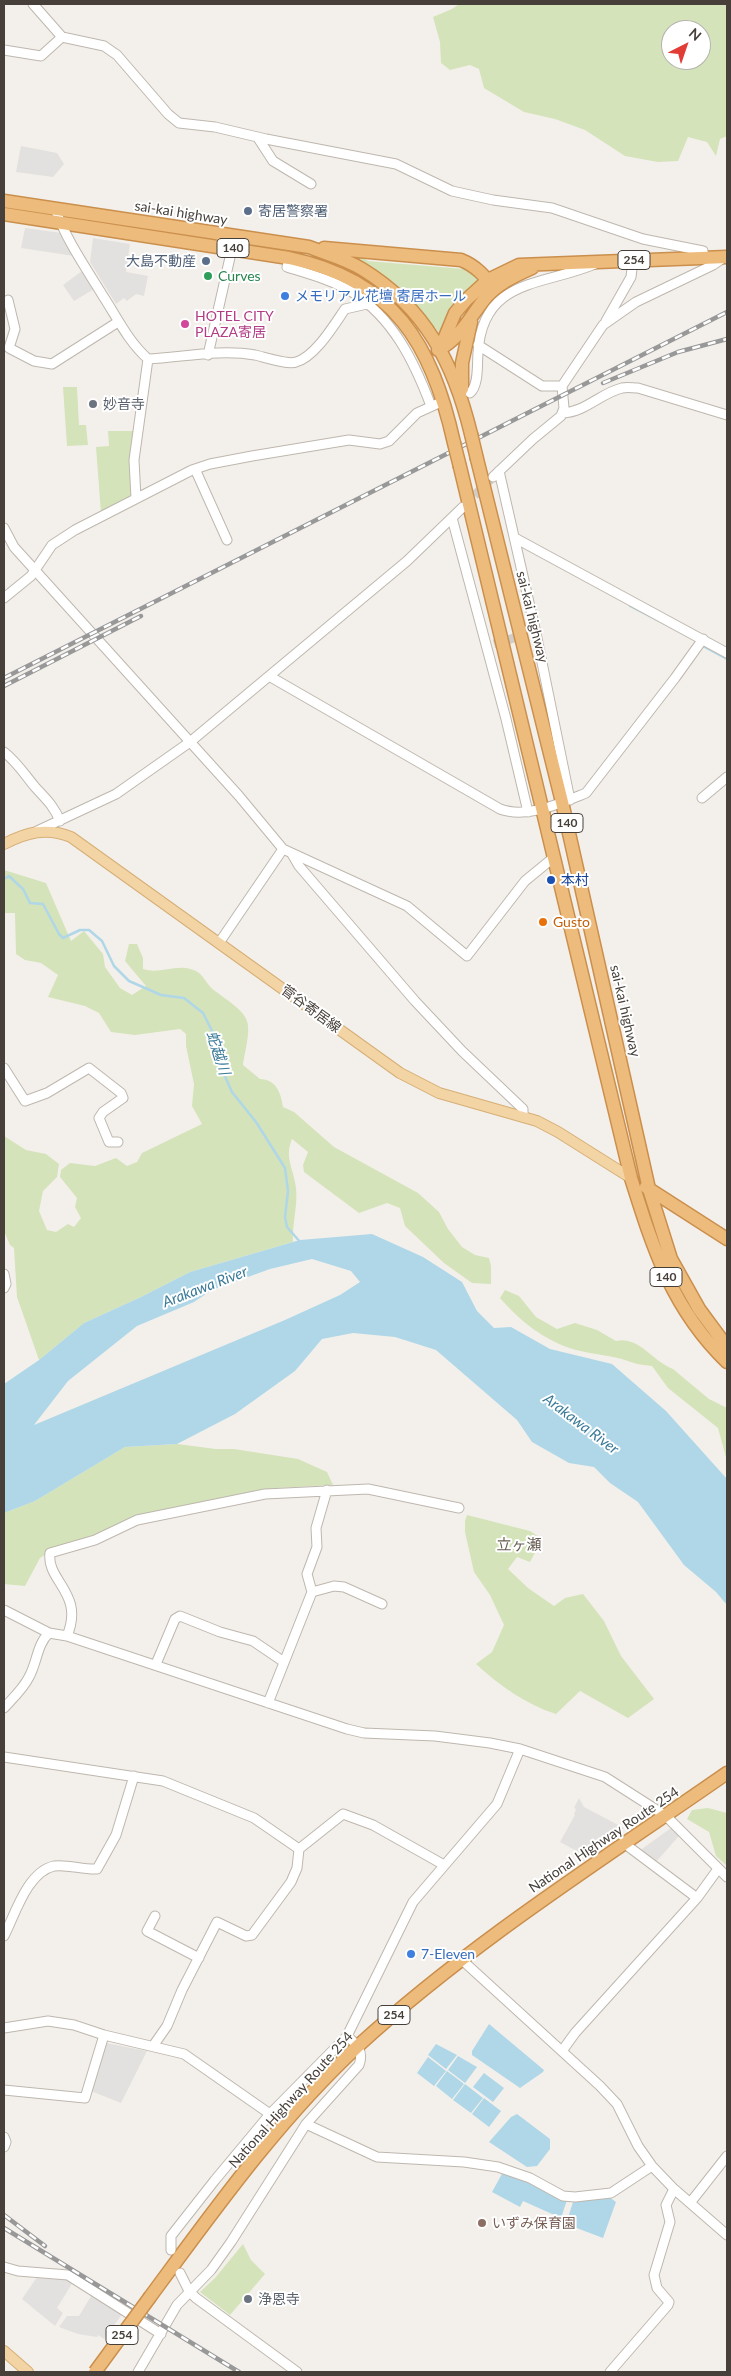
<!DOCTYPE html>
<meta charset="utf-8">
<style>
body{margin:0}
#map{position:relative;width:731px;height:2376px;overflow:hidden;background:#f3f0eb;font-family:Lato,sans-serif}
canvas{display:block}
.frame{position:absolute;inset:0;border:5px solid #47403a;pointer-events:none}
.north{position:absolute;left:661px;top:20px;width:50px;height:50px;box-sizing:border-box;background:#fff;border:1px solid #b5b3b0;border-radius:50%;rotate:41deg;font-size:14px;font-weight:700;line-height:20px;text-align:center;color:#47403a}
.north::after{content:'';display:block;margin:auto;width:18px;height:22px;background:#e13c35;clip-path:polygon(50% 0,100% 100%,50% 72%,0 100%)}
</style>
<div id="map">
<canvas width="731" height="2376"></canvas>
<div class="frame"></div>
<div class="north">N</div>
</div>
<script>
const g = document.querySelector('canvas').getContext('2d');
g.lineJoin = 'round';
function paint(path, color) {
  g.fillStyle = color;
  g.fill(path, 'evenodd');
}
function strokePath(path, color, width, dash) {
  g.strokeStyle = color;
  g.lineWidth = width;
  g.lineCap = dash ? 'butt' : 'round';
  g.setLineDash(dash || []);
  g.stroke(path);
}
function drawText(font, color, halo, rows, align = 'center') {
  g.font = font + ' Lato,"Noto Sans JP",sans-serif';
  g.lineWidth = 4;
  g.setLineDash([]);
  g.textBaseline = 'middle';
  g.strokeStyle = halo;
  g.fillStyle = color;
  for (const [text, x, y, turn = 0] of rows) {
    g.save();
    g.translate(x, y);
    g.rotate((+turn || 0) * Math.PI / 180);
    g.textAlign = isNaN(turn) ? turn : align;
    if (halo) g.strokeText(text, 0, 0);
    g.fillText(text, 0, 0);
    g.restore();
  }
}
paint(new Path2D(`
 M459,4H727V136L720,139L716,156L707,142L688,137L678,161L658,162L625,156L585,130L555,119L524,112L484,88L479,69L470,65L450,70L441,63L440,42L433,17L452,9ZM671,30H701V60H671Z
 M346,255H360L368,261L464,269L481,280L440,334C414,299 385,275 346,255Z
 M63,387H77L79,425H86L88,445L67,446Z
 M108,431H136L129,465L132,497L101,513L96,447L109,446Z
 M4,870L46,883L71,941L84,931L103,954L105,967L120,988L132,995L146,986L125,961L129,944H137L143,958V969C158,974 171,966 186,968C205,971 203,982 215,991C254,1019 252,1018 243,1065L260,1079C276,1079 281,1093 283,1107L294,1112L334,1147L418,1193L439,1212L448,1229L462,1247L475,1255L489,1258L491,1266V1284L472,1283L444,1263L405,1226L400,1208L387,1203L359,1213L304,1172L303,1165L308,1152L292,1139C284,1158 294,1169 296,1188C298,1205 292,1224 293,1242L190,1272L141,1297L84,1323L39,1360L17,1297L14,1248L10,1245L4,1231V1136L26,1150L46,1154L59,1164L57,1177L43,1191L39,1211L47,1230L56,1232L68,1224L74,1227L81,1218L75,1207L77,1198L60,1177L61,1170L70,1163L95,1166L116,1158L127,1166L137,1162L142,1153L202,1124L192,1106L194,1084L186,1046V1034L180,1029L135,1035L111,1032L99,1013L85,1006L48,997L58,975L41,963L25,960L16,954L15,913H4Z
 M505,1290L519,1296L536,1317L557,1329L575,1323L597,1330L616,1341C639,1336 653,1362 673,1369L709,1399L727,1408V1461L718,1428L668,1388L652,1366C639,1365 634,1363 622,1359C607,1355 591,1354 576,1350C545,1341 521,1322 500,1298Z
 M177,1444L216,1449H234L298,1459L327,1472L333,1485L276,1488L137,1516L105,1532L58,1546L40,1558L25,1586L4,1584V1513L35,1501L125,1447Z
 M467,1515L530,1531L542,1539L530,1562L517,1557L508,1569L528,1588L554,1606L565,1598L583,1594L604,1621L621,1656L654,1699L628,1718L580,1691L556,1714C525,1704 500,1686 476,1664L492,1652L504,1625L490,1595L474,1572L465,1532V1521Z
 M708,1808L727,1813V1866L716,1856L709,1832L687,1819L692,1810Z
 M243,2244L251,2260L265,2274L230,2315L200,2292L215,2278Z`), '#d4e3b9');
paint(new Path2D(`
 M21,146L57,153L64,164L53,177L16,172Z
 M25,228L62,233L74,256L21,248Z
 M93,238L130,244L126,272L148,276L144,296L136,294L127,301L124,298L116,304L90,262Z
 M82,271L94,289L74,301L63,285Z
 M579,1798L584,1807L624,1828L586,1856L560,1842L575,1815L574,1814L576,1809L574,1808Z
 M671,1828L679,1836L655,1863L639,1851Z
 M106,2043L147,2051L121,2103L91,2091Z
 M37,2277L66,2278L73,2282L57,2308L63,2313L55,2326L22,2299Z
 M93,2293L123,2313L104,2339L98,2335L97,2337L78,2334L59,2327L67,2316H79Z`), '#e3e1df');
paint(new Path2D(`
 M372,1234L423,1257L462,1282L477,1311L494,1328L511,1327L550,1349L612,1364L666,1411L727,1479V1605L716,1592L684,1565L638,1502L610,1483L594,1467L569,1463L532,1442L517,1420L436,1350L395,1337L353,1333L322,1339L295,1371L235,1414L177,1444L125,1447L35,1501L4,1513V1384L39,1360L84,1323L141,1297L190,1272L300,1240ZM312,1259L351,1271L360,1282L340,1295L285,1320L34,1425L68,1381L137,1326L194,1302L212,1290L270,1269Z
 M489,2024L544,2070L543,2072L520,2088L472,2055V2051Z
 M436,2044L457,2055L446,2069L428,2055Z
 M458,2056L477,2067L465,2083L448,2070Z
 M428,2057L446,2071L434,2086L417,2073Z
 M447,2071L464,2084L452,2099L436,2086Z
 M484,2073L504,2088L493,2102L473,2087Z
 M465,2084L483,2098L471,2113L453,2100Z
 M484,2098L501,2111L489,2127L472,2114Z
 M517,2114L550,2139V2149L537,2166L527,2167L489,2142L511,2117Z
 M503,2172C526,2177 544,2194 567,2200L561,2218L523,2201L520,2207L492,2192Z
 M609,2197L616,2202L603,2238L566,2224L573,2202Z`), '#afd7e8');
strokePath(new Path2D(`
 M630,606L673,628
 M701,645L727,659
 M4,879L9,876L23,889L30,903L43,904L59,934L63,938L80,930H89L102,941L114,966L129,981L161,995L184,998L203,1013L214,1035L223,1072L232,1092L256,1122L285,1168L288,1191L285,1217L287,1227L301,1243`), '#afd7e8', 2.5);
strokePath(new Path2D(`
 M465,505L493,477
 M494,644L527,634`), '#d1cdc8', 9, [9, 4.5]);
const minor = new Path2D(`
 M33,4L62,37L104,46L117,55L168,114L179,123L215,127L266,139L396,164L452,191L493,200L552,208L643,239L703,251L704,258
 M4,50L41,56L62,37
 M258,138L273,161L311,184
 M55,208C66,240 86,268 103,296C118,319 128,341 148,359L134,460L136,498
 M289,258L287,267C309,274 332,280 352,292C393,318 414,361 431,406
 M8,300L15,329L9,348L34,361L52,364L118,322
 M606,321L631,277L633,260
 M478,345L542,386H562
 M208,355L233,244
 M148,359C184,357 220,349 255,355C264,357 288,365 296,362C315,357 334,325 345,309L367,304
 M470,393C479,385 477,364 478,353C482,278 543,286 595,264
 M563,413C585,412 601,393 622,388C627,387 633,388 638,388L727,415
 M195,469L227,540
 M499,471L536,633L570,800
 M493,477L533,439L561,416L564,408L562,386L603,325L636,302L713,265L725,257
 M452,518L506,719L528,812
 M4,528L14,547L239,796L283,849L407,906L467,956L525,881L553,858
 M515,538L727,653
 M4,598L31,576L52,545L75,530L192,470L210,464L252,456L349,440L380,444L389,441L417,413L439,403
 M269,676L500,809C527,819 561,803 586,793L675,678L703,639
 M4,752C17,762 25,775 35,787C46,799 54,806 60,821
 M702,798L727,777
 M37,831L116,794L190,742L407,561L463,507
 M292,854L299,866L415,1001L462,1051L523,1109V1117
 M219,943L283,849
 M4,1068L25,1101L47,1093L89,1068L121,1093L123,1098L103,1112L99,1118L109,1142H118
 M4,1274L6,1284L4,1288
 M312,1592L334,1586L344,1587L382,1604
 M4,1610L49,1633
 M67,1636C85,1593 46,1581 50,1553L95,1540L137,1520L265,1494L368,1489L459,1508
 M156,1664L175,1619L180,1616L220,1632L253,1641L284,1662
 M268,1703L312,1592L307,1574L317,1547L316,1528L327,1490
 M4,1708C13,1698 23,1689 29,1677C37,1663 37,1644 49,1633L67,1636L347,1729L364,1733L435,1736L490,1743L520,1749L605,1777L666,1816L727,1877
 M4,1757L163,1781L254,1818L299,1849
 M625,1844L697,1898
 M155,1916L147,1931L199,1958
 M4,1936C15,1915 27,1872 54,1866C68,1864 83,1870 97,1869L116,1835L134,1776
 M462,1960L600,2086L617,2104L638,2146L652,2166L674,2189L727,2235
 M4,2028L48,2021L74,2025L104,2035L184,2054L270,2114
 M153,2046L167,2026L182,1990L217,1922L246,1936L252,1935L291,1882L297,1868L299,1849L343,1814L373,1825L444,1865
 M562,2051L575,2033L697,1898L718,1869
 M4,2090L85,2098L104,2035
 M306,2124L377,2157L464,2162L498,2167L530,2178L563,2196L575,2197L611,2193L652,2166
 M4,2137L6,2142L4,2147
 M690,2203L727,2156
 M171,2250V2236L215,2180L270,2114L347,2036L413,1902L497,1804L520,1749
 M4,2267L18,2271L68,2275L161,2334
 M180,2273L189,2291L196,2298L297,2372
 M138,2372L177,2305L211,2270L231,2242L306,2124L359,2065C364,2052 357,2044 347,2036
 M610,2372L668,2305L669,2302L657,2288L654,2275L670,2222L666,2205L674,2189`);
const major = new Path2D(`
 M4,844C27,832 47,827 71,837L400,1073L439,1093L537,1121L558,1132L631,1178
 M4,2351L28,2372`);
const highway = new Path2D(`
 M4,201L309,247C327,254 346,259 362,269C426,308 454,364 471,434
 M4,214L289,258C394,280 432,344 454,443
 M324,248L461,260C476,266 485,276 494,289
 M440,349L455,313L466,300L488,280L519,265L727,257
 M438,350C460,338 468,320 483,301C495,285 514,276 532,268
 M462,389V363L471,322
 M477,459L562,802L649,1189L671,1259L699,1309L727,1347
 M460,467L631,1178C653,1248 672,1309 727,1362
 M646,1187L727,1239
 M150,2297C215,2209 279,2119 359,2045C472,1942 602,1860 727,1773`);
strokePath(minor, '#beb7ae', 11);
strokePath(major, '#d6af76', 12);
strokePath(highway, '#cb8f4d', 15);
strokePath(minor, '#fff', 9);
strokePath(major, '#f3d4a5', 10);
strokePath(highway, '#edbc7c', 12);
const rail = new Path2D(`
 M603,383L678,352L727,339
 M4,678L727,312
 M4,686L141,616
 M4,2215L45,2246
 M4,2228L239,2372`);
strokePath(rail, '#989898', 4.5);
strokePath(rail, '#fff', 2.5, [8]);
const highwayBridge = new Path2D(`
 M471,434L477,459
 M454,443L460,467
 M95,2372L150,2297`);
strokePath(highwayBridge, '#cb8f4d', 15, []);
strokePath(highwayBridge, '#edbc7c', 12);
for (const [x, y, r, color] of [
 [248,211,5,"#5c6f8a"],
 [206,261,5,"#5c6f8a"],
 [208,276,5,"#2e9e5b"],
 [285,296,5,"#3f7fe0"],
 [185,324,5,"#d1479c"],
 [93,404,5,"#6b7280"],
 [551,880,5,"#1a4fb4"],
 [543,922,5,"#e8710a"],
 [411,1954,5,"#3f7fe0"],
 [482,2223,5,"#8d6e63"],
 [248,2299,5,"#6b7280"]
]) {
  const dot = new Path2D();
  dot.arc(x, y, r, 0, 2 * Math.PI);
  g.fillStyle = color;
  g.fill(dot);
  strokePath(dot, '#fff', 2);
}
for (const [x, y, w] of [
 [233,248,32],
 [634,260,32],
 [567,823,32],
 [666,1277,32],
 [394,2015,32],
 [122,2335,32]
]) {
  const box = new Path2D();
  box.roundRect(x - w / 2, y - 9.5, w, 19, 4);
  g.fillStyle = '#fff';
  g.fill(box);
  strokePath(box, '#47403a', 1);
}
drawText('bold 12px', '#47403a', null, [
 ["140",233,248],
 ["254",634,260],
 ["140",567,823],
 ["140",666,1277],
 ["254",394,2015],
 ["254",122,2335]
]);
drawText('14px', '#4e5e75', '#fff', [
 ["寄居警察署",258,211],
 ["大島不動産",196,261,"right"]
], 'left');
drawText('14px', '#47403a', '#fff', [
 ["sai-kai highway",181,213,9],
 ["sai-kai highway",532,617,76],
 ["菅谷寄居線",311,1009,36],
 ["sai-kai highway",625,1011,77],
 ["National Highway Route 254",604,1840,-34],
 ["National Highway Route 254",291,2100,-48]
]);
drawText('14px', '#27864d', '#fff', [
 ["Curves",218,276]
], 'left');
drawText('14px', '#366cbe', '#fff', [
 ["メモリアル花壇 寄居ホール",295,296],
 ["7-Eleven",421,1954]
], 'left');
drawText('14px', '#b23c85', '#fff', [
 ["HOTEL CITY",195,316],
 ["PLAZA寄居",195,332]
], 'left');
drawText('14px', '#5b616d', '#fff', [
 ["妙音寺",103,404],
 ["浄恩寺",258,2299]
], 'left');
drawText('14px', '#164399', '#fff', [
 ["本村",561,880]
], 'left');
drawText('14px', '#c56008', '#fff', [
 ["Gusto",553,922]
], 'left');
drawText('14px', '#785e54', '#fff', [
 ["いずみ保育園",492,2223]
], 'left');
drawText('italic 15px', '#3a7a98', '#fff', [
 ["蛇越川",218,1053,72],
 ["Arakawa River",205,1287,-21],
 ["Arakawa River",581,1424,37]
]);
drawText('15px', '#685d52', '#fff', [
 ["立ヶ瀬",519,1545]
]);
</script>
